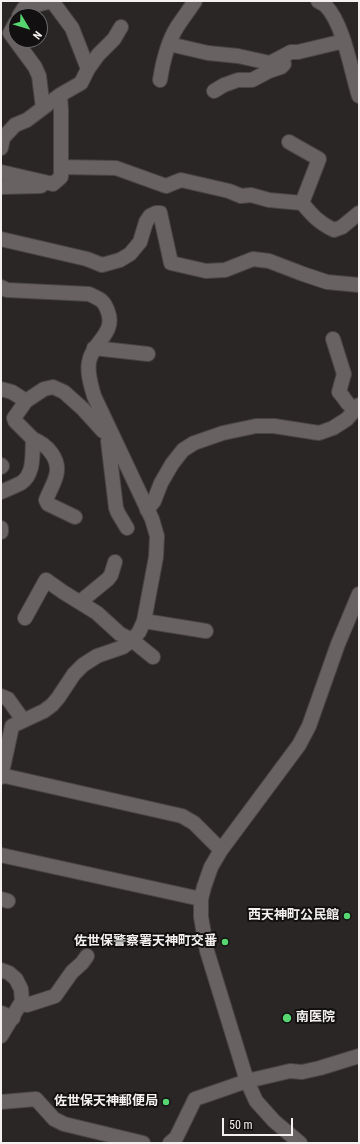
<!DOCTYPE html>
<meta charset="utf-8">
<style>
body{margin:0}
#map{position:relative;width:360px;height:1144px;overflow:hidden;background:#2b2626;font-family:"Roboto Condensed",sans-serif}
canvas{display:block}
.frame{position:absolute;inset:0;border:2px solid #f4f0f0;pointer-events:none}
.north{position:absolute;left:8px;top:8px;width:40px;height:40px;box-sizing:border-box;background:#121010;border:1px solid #6c6a6a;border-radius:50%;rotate:128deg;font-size:11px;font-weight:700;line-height:16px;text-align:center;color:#f4f0f0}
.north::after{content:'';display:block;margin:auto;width:14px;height:18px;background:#56d671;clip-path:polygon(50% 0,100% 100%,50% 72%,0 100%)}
.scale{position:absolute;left:222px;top:1118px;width:71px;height:18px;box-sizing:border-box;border:2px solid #f4f0f0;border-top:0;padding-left:5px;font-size:12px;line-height:14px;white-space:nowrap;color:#f4f0f0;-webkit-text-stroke:3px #121010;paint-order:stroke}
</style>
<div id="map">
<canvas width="360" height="1144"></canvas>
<div class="frame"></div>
<div class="north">N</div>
<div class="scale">50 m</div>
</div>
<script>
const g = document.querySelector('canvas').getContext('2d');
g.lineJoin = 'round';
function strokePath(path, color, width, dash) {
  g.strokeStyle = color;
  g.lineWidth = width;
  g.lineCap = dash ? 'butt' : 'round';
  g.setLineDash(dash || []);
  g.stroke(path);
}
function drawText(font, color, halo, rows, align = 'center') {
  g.font = font + ' "Roboto Condensed","Noto Sans JP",sans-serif';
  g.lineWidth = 4;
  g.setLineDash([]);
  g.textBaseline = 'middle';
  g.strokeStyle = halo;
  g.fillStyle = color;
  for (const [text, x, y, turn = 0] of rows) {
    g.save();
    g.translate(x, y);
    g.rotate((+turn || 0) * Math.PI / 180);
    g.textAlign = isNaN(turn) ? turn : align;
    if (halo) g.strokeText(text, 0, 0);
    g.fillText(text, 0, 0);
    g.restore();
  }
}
const minor = new Path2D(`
 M318,1C321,3 324,4 326,6C344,25 351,71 359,96
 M19,16L24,8L52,1L72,28L88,69
 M16,22L10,33L35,67L39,76L43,108
 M169,44L208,53L238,56L270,63L291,52H298L344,41
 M160,80C163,61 167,43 177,27C183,18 189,10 195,1
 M214,91L224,85L238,80H252L269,71L281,67L284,64
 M60,95L61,110V167
 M289,142L319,159L302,203
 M1,148L3,138L15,125L27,120L60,95L81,83L88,69L98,55L114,39L121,27
 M1,172L53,184L61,177V167L116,168L166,186L181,180L229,191L241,196L251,195L269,200L302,203C312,215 319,223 334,230L342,227L359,213
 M1,187L41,186
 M1,239L87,259L102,265L120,260L130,254L140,242L146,222L150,216L156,213H160L171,263L206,271L225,270L253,259L269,261L303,274L327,282L359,285
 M1,287L7,290L89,294C100,299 104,300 108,312C116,333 92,343 89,362C87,374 91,385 94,396L152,519L157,536L156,557L144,621L139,632L132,640L123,647L97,656L83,665L74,674L58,698L52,705L44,711L12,726L1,777
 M333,339L344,374L339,392C346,399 346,405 356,410
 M94,348L148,354
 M1,389L12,392L26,401
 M33,439C47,444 61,460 56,476C54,484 49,492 46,500L48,504L75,517
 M1,465L2,466L1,467
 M1,492C8,489 15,486 21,483C35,474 32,453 33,439L15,421L14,418L26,401L44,389L53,387L64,392L83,409L103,431L112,434L108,441L116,508L118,513L127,528
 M147,510L154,501L161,483L172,464L183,450L194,443L223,433L256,426H274L319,433L333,428L347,419L359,405
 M1,528V532
 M80,602L108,579L111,575L115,562
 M25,618L46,580L63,592L97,613L120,634L132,640L153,657
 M144,621L206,631
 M1,696L8,699L23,720
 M1,775L182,816L194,823L221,850
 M1,855L201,899
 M1,899L8,901
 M1,970L9,973L16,979L21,989L22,1001L1,1036
 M22,1001L27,1005L55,996L72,972L82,963L87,956
 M1,1013L13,1018
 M1,1102L36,1099L54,1119L64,1124L143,1143
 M170,1143L176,1138L195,1099L247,1081L290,1071L302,1072L320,1068L359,1056
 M300,1143L274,1121L256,1101L247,1081L207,951L201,917V899L204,887L211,867L221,850L299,745L309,726L338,644L359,594`);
strokePath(minor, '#4a4545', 16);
strokePath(minor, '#686263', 14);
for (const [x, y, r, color] of [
 [347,916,4,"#56d671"],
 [225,942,4,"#56d671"],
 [287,1018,5,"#56d671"],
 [166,1102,4,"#56d671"]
]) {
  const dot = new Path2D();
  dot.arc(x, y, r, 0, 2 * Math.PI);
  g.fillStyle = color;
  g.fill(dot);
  strokePath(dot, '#121010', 1.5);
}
drawText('bold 13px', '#f4f0f0', '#121010', [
 ["西天神町公民館",339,916],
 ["佐世保警察署天神町交番",217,942],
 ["南医院",296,1018,"left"],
 ["佐世保天神郵便局",158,1102]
], 'right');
</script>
